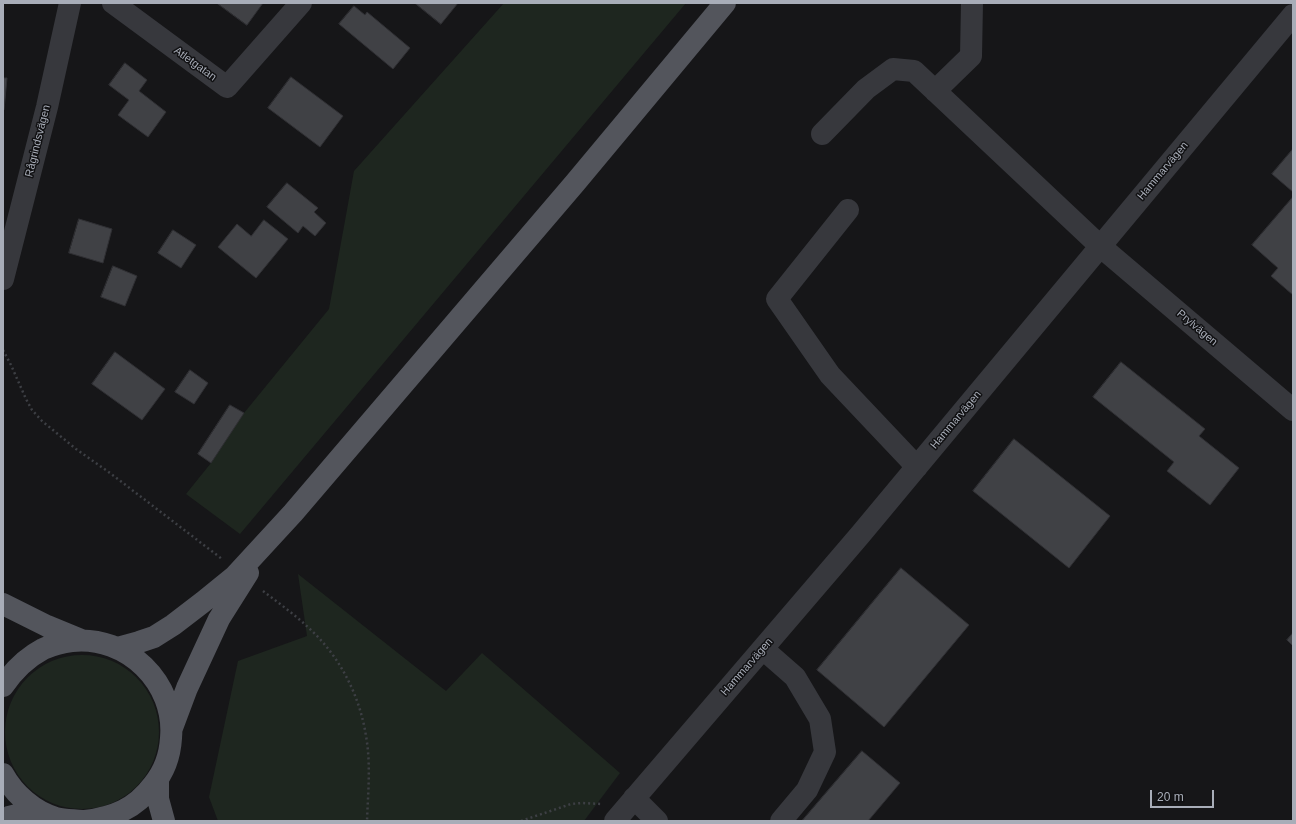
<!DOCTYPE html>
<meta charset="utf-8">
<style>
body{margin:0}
#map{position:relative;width:1296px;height:824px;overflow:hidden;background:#161618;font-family:Arial,sans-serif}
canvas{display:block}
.frame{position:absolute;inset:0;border:4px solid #a8adb8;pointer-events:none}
.scale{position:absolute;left:1150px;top:790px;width:64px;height:18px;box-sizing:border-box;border:2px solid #a8adb8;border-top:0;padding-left:5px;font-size:12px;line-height:14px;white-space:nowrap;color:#a8adb8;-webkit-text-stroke:3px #111113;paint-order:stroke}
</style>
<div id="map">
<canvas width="1296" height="824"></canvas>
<div class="frame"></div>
<div class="scale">20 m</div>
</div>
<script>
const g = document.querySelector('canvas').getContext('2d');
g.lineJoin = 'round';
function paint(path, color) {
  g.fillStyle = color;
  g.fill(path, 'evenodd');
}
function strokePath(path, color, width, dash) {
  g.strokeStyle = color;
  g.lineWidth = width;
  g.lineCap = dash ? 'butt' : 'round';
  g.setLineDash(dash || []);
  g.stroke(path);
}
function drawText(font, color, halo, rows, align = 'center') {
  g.font = font + ' Arial,sans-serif';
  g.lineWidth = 3;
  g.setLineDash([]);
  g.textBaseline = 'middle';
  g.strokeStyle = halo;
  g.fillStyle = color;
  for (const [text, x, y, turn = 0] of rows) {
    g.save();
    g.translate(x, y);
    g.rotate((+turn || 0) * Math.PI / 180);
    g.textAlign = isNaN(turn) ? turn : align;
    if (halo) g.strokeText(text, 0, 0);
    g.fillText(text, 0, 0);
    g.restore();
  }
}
paint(new Path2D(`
 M504,3H686L240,534L186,494L211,463L244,413L329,309L354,171Z
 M298,574L446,691L482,653L620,773L584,821H218L209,797L238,661L307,636Z
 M5 732a77 77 0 1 1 154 0a77 77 0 1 1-154 0Z`), '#1e261f');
const building = new Path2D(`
 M217,3H263L247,25Z
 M415,3H458L441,24Z
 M354,6L365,15L367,12L410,48L393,69L339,24Z
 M125,63L147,80L139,91L166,112L148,137L118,115L129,100L109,85Z
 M291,77L343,116L320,147L268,108Z
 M3,78H7L4,110H3Z
 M1293,149V192L1272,174Z
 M287,183L318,208L314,212L326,223L315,236L303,226L298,233L267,207Z
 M1293,197V295L1271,276L1278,268L1252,245Z
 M79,219L112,229L103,263L69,253Z
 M264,220L288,239L256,278L218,247L237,224L251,236Z
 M173,230L196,245L181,268L158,253Z
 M113,266L137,276L125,306L101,297Z
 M115,352L165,389L142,420L92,384Z
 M1121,362L1205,429L1199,436L1239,468L1210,505L1167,471L1174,462L1093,397Z
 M190,370L208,383L194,404L175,392Z
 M230,405L244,413L211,463L198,454Z
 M1014,439L1110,516L1069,568L973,491Z
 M901,568L969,625L884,727L817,670Z
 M1293,633V646L1287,640Z
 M862,751L900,783L868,821H802Z`);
paint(building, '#404145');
strokePath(building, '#303034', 1);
strokePath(new Path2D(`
 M3,350L11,365L26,399L32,410L42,421L76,449L110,473L222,559
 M263,591C280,604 298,617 313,632C341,659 360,697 366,736C371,764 368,793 367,821
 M521,821L571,804L582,803L601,804`), '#3d3f44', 2.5, [2, 3]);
strokePath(new Path2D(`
 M113,3L227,87L301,3
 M935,91L971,56L972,3
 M822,134L866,89L893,69L914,71L1100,246L1293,410
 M848,210L777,299L830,375L917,467
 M3,279L47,107L70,3
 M763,649L795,677L820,719L825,752L807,790L781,821
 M634,798L657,821
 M615,821L860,535L1293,15`), '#37383d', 22);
strokePath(new Path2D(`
 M3,604L47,626L81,640
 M117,648L139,642L154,637L173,625L203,602L235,576L293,513L575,183L725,3
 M3,686C14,670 26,658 43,649C52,645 62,642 72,641C127,635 176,683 171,738C170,755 164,772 153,785C135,809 114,817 85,821
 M172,728L187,688L219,619L248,573
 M3,774C14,794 34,812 56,818C64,820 73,820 82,821
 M158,780V799L164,821
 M3,820L9,817L37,810`), '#53555c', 22);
drawText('11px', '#a8adb8', '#111113', [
 ["Atletgatan",195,64,36],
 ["Rågrindsvägen",38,141,-76],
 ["Hammarvägen",1163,171,-50],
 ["Prylvägen",1197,328,40],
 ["Hammarvägen",956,420,-50],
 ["Hammarvägen",747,667,-49]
]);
</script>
